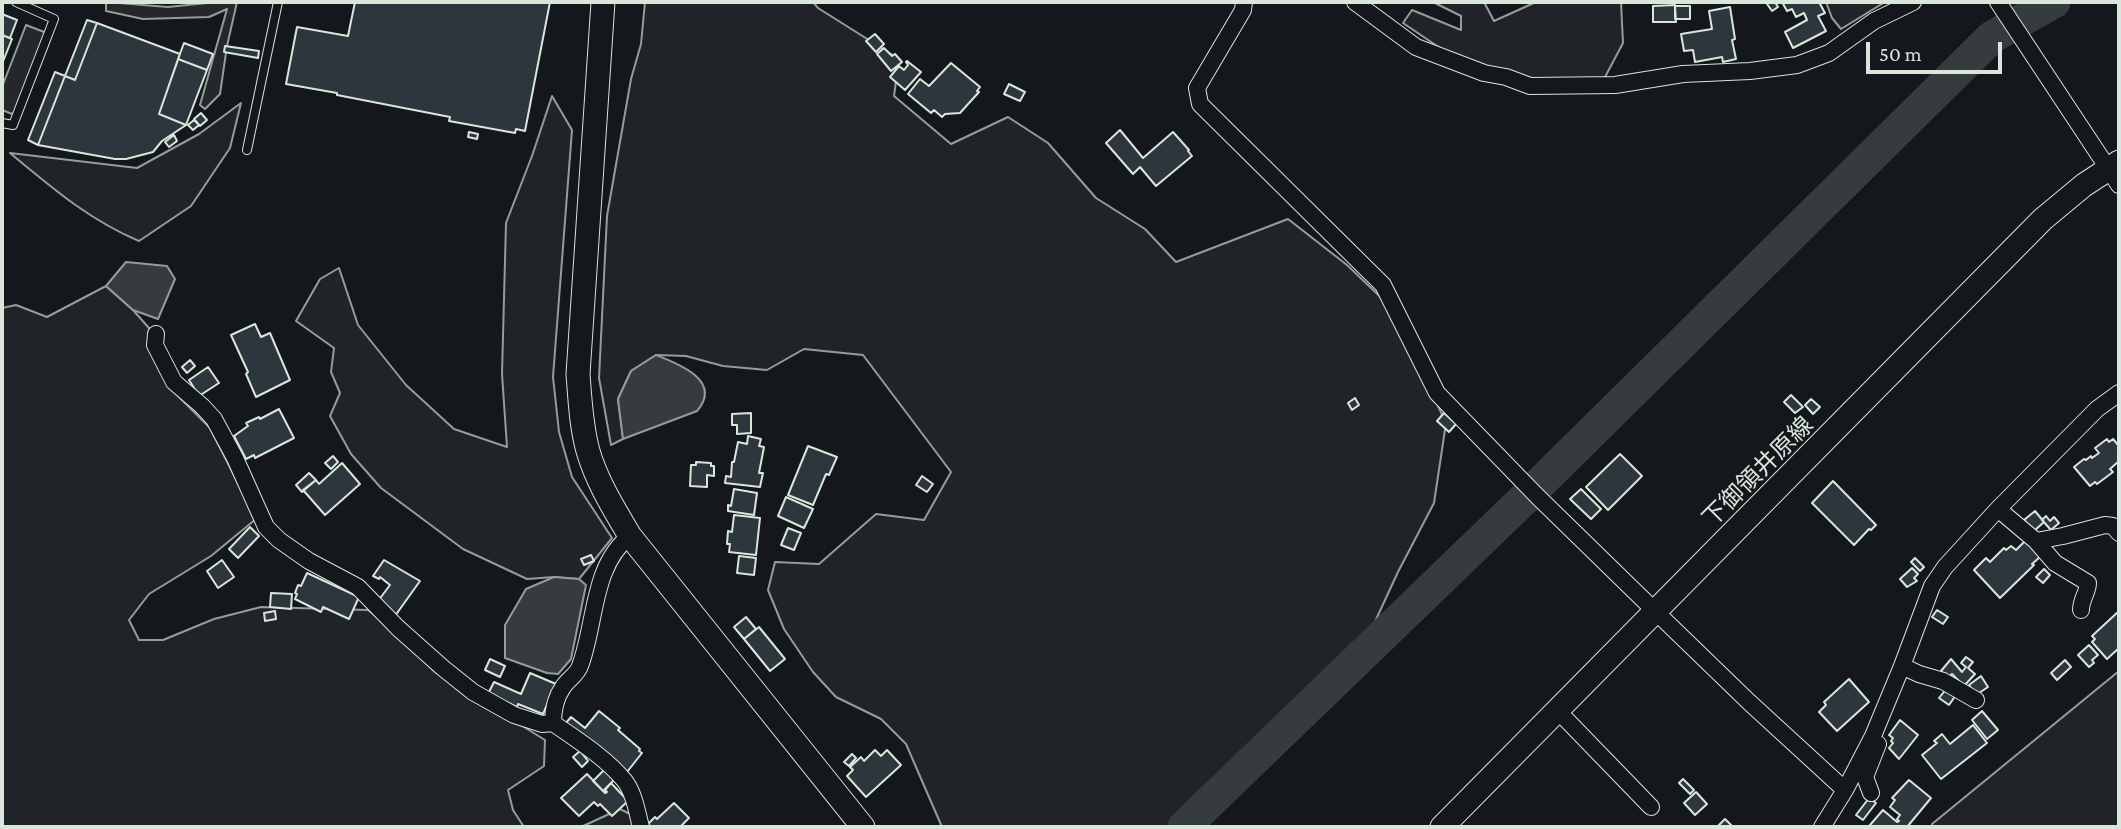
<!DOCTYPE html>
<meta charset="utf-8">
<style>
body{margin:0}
#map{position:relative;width:2121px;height:829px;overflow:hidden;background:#14181c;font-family:"Crimson Pro",serif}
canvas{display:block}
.frame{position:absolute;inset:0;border:4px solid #d8e6dc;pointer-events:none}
.scale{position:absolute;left:1866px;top:42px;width:136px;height:32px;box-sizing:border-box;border:4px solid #d8e6dc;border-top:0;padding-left:9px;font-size:21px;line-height:24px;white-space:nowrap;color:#d8e6dc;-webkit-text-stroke:5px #14181c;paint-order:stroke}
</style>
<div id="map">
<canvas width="2121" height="829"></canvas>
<div class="frame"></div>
<div class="scale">50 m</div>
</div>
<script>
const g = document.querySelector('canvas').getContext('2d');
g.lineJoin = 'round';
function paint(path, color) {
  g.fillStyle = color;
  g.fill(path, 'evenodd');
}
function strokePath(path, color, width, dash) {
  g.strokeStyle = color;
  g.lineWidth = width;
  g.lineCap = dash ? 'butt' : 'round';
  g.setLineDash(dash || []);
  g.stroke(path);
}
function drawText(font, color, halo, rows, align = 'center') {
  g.font = font + ' "Crimson Pro","Noto Sans JP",serif';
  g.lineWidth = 5;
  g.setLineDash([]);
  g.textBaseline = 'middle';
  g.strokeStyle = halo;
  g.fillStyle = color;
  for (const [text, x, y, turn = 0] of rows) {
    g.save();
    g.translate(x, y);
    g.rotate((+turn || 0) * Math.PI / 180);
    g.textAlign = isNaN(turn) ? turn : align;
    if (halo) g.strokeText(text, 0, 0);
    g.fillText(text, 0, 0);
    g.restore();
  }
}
const green = new Path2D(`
 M645,2H813L818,8L899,59L894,96L951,144L1008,117L1048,143L1096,198L1145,229L1176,262L1288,219L1347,265L1392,308L1446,423L1434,503L1398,572L1373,626L1248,760L1178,827H942L906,744L881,719L836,697L813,672L784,629L768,590L775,562L819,564L876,514L924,520L951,472L863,355L804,349L767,370L723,366L686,356L656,355L631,371L618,399L623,439L611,445L599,378L607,216L631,79L641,44Z
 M1433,2H1484L1494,21L1536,2H1621L1623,43L1604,79L1541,82L1487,69L1443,50L1403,23L1412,10L1461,30V16Z
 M1826,2H1885L1841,29L1832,18Z
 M552,96L572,130L553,377L559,432L572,477L612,538L579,579L554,577L527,579L463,549L381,488L351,454L330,416L340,393L331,372L334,348L296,321L320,279L339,268L358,325L406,385L454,429L507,447L502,374L506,223L532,156Z
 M241,103L230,148L191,206L139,241C89,220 51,187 10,153L137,168L199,134Z
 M106,286L133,310L156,336L172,390L210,428L256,519L211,556L149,594L129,620L139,640H163L214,619L261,607L368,610L392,629L435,672L545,740L544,766L508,790L513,810L524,827H2V308L16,305L47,317Z
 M2119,671V827H1933L1932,824Z
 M620,809L632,815L643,827H581Z`);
paint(green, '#202428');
strokePath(green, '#939e99', 2);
const parking = new Path2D(`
 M106,2L168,7L217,2H237L227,46L220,94L205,109L200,105L227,9L209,17L143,19L106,11Z
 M26,25L52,35L20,117L2,110V87Z`);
paint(parking, '#24282b');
strokePath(parking, '#939e99', 2);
const water = new Path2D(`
 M126,262L167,266L175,279L158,319L133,310L106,286Z
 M656,355C679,364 723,381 697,411L623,439L618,399L631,371Z
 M554,577L579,579L586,585L571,659L558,674L547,673L505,658V625L526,589Z`);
paint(water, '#363b3e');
strokePath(water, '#939e99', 2);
strokePath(new Path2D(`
 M1184,827L1523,500L1992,37L2054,2`), '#363b3e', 33);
const building = new Path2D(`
 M355,2H550L525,131L516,129L515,133L449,121L450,117L337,95V93L286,84L297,27L348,36Z
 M1770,2H1775L1778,7L1772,11L1767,4Z
 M1782,2H1819L1825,13L1818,16L1826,31L1793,48L1785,32L1807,20L1804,13L1796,17L1792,9L1787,11Z
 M1675,5L1676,22H1653V6Z
 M1675,6H1690V19H1675Z
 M1730,7L1735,39L1732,40L1736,59L1723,62L1722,57L1695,62L1693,50L1684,51L1681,34L1712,29L1709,11Z
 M2,14L17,20L10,38L2,35Z
 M87,20L97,23L75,80L65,76Z
 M97,23L180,54L159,114L186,125L162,141L153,152L126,159H115L38,145L65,76L75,80Z
 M875,34L884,44L876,52L866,41Z
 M2,35L12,39L2,64Z
 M184,43L213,54L207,70L178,59Z
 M225,46L259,51L258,58L224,52Z
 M884,48L892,56L895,54L902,62L891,71L877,54Z
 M178,59L207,70L186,125L159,114Z
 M907,61L921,72L905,90L890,77L899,66L904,70L908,65L906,62Z
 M951,63L980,87L977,91L979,92L960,113L945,114L942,117L934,110L931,113L908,94L920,79L929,86Z
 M55,72L65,76L38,145L28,140Z
 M1009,84L1025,92L1020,101L1004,94Z
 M201,113L207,120L200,126L194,119Z
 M194,120L199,125L193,130L188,125Z
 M1120,130L1143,158L1173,132L1189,150L1188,151L1192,156L1156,186L1140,167L1133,174L1106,143Z
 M469,132L478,134L477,139L468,137Z
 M174,135L177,141L169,147L165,142Z
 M255,324L261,337L270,333L290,380L256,397L246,374L248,372L231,335Z
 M190,360L195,366L187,373L182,367Z
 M208,367L219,383L199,396L189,380Z
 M1791,395L1803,407L1795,413L1784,402Z
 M1355,398L1359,405L1352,410L1348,403Z
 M1811,399L1820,407L1813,414L1805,405Z
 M279,409L294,438L255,458L254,455L246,459L234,436L248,426L246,423L259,417L260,419Z
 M751,413V433L737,434V425H732V414Z
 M1444,413L1456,424L1449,432L1437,421Z
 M748,436L761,439L759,446L764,447L759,473H763L760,487L725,483L726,476L731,477L732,462H734L738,442L747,444Z
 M2107,439L2109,442L2113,439L2119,446V461L2110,469L2113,472L2097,484L2095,482L2090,486L2074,467L2084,459L2086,460L2091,456L2092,458L2099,453L2095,448Z
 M808,446L837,457L829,475L826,474L813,505L788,495Z
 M1620,454L1642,476L1608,510L1586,487Z
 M333,456L338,462L331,469L325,463Z
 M696,462L711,463V466H714V476L707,475V487L690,486L691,465H696Z
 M342,463L360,484L325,515L303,490L316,480L319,484Z
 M309,473L316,480L302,492L296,485Z
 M922,476L933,484L927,492L916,485Z
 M1833,481L1876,525L1871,530L1869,529L1854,545L1812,503Z
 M734,489L757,493L754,515L728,511V505L731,506Z
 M1581,489L1601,509L1591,519L1570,499Z
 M786,497L813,509L804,528L778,516Z
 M2035,511L2044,522L2034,531L2024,520Z
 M734,515L760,518L756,555L729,552L730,544H727L728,531L732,532Z
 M2046,516L2050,521L2054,517L2059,523L2051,530L2042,520Z
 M250,527L259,536L238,558L229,549Z
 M788,528L801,533L794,550L781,545Z
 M2026,540L2037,551L2036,553L2040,557L2032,564L2034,565L2000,598L1974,570L1986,558L1990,562L2004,548L2006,550L2011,546L2016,550Z
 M591,555L594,561L584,565L581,559Z
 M739,556L756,558L754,575L737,573Z
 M1915,558L1924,567L1920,571L1911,562Z
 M222,560L234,577L218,588L207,571Z
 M384,560L420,581L395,616L378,601L390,585L380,577L379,579L373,576Z
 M1912,568L1918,574L1914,578L1917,581L1907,587L1900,579Z
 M2044,569L2050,575L2043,583L2036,577Z
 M307,573L359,597L349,619L323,607L321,612L295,599L297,594L295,593L298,585L301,586Z
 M271,593L292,594L291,609L270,607Z
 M1937,610L1948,617L1943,624L1932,617Z
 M275,611L276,619L265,621L264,613Z
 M2119,611V648L2107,659L2092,642L2095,639L2092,636Z
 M746,617L756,629L744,639L734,627Z
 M759,627L785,659L770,671L744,639Z
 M2089,645L2098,655L2092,660L2094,663L2089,667L2078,655Z
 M1966,657L1973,662L1968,668L1975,674L1964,686L1952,674L1948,678L1941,671L1951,659L1962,672L1966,667L1961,663Z
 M490,659L505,666L500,677L485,670Z
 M2065,660L2071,667L2057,680L2051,673Z
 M530,673L556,684L543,714L518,704L517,707L488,694L494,682L521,694Z
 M1981,676L1988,687L1976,695L1969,685Z
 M1849,679L1869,702L1837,731L1819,712L1826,705L1824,702Z
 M1947,688L1956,695L1949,705L1939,698Z
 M599,711L620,728L618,730L640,749L639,751L642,753L627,772L566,723L571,717L585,728Z
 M1982,711L1998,730L1987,739L1972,720Z
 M1900,720L1918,735L1899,759L1889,748L1893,743L1891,741L1893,738L1889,735Z
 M1973,725L1987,743L1941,779L1922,755L1937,743L1934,741L1942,734L1950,744Z
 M875,750L881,756L887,750L901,765L866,797L847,776L853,770L850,767L861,757L864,761Z
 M580,751L588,761L582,767L573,757Z
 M852,754L856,758L849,766L844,762Z
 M604,770L614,780L603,791L593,781Z
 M587,774L605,793L607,792L605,790L611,783L628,801L612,816L600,804L598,806L594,802L579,816L561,798Z
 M1683,779L1694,790L1690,794L1679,783Z
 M1909,780L1931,798L1907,827H1872L1870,825L1883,810L1897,822L1899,821L1897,819L1900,815L1890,807L1895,800L1892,798Z
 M1696,792L1707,804L1695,815L1684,803Z
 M1869,798L1876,803L1863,820L1856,815Z
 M674,803L689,818L680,827H651L648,824L655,817L657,819Z
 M1725,819L1733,827H1717Z`);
paint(building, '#2c363c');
strokePath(building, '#d8e6dc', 2);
const lane = new Path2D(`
 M2,123L13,125L54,19L16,2
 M247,150L278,2`);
const street = new Path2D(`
 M1244,2L1243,10L1197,88L1200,104L1383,285L1437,393L1538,497L1656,612L1749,702L1845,790
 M1355,2L1416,47L1484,73L1506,77L1530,86L1615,85L1683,74L1750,71L1797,65L1829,53L1874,21L1913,2
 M1998,2L2119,185
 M156,334L155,345L174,382L202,406L214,419L235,458L266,527L279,540L309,561L358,587L398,628L443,668L473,692L514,715L542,724L553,723
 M1998,509L2036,541L2055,563L2088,583C2088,592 2081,599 2081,610
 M630,536C592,565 596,624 580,666C577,675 568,679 563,687C556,697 553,711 553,723C577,740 605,757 624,780C634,792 637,812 641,827
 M2036,541L2063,536L2105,525L2113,526L2119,533
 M1902,666L1919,674L1943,681L1976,700
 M1558,711L1651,807
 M1871,793L1865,777L1878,744
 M1822,827L1845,790L1873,736L1902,666L1932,586L1945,567L1998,509L2097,409L2119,393`);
const secondary = new Path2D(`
 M603,2L578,374C580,399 581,426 588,451C597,482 614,509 630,536L863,827
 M1442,827L2043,219L2084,185L2119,162`);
strokePath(lane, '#d8e6dc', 10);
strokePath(street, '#d8e6dc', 18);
strokePath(secondary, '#d8e6dc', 25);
strokePath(lane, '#14181c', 8);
strokePath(street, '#14181c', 16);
strokePath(secondary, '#14181c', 23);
drawText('24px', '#d8e6dc', '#14181c', [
 ["下御領井原線",1758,472,-45]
]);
</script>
